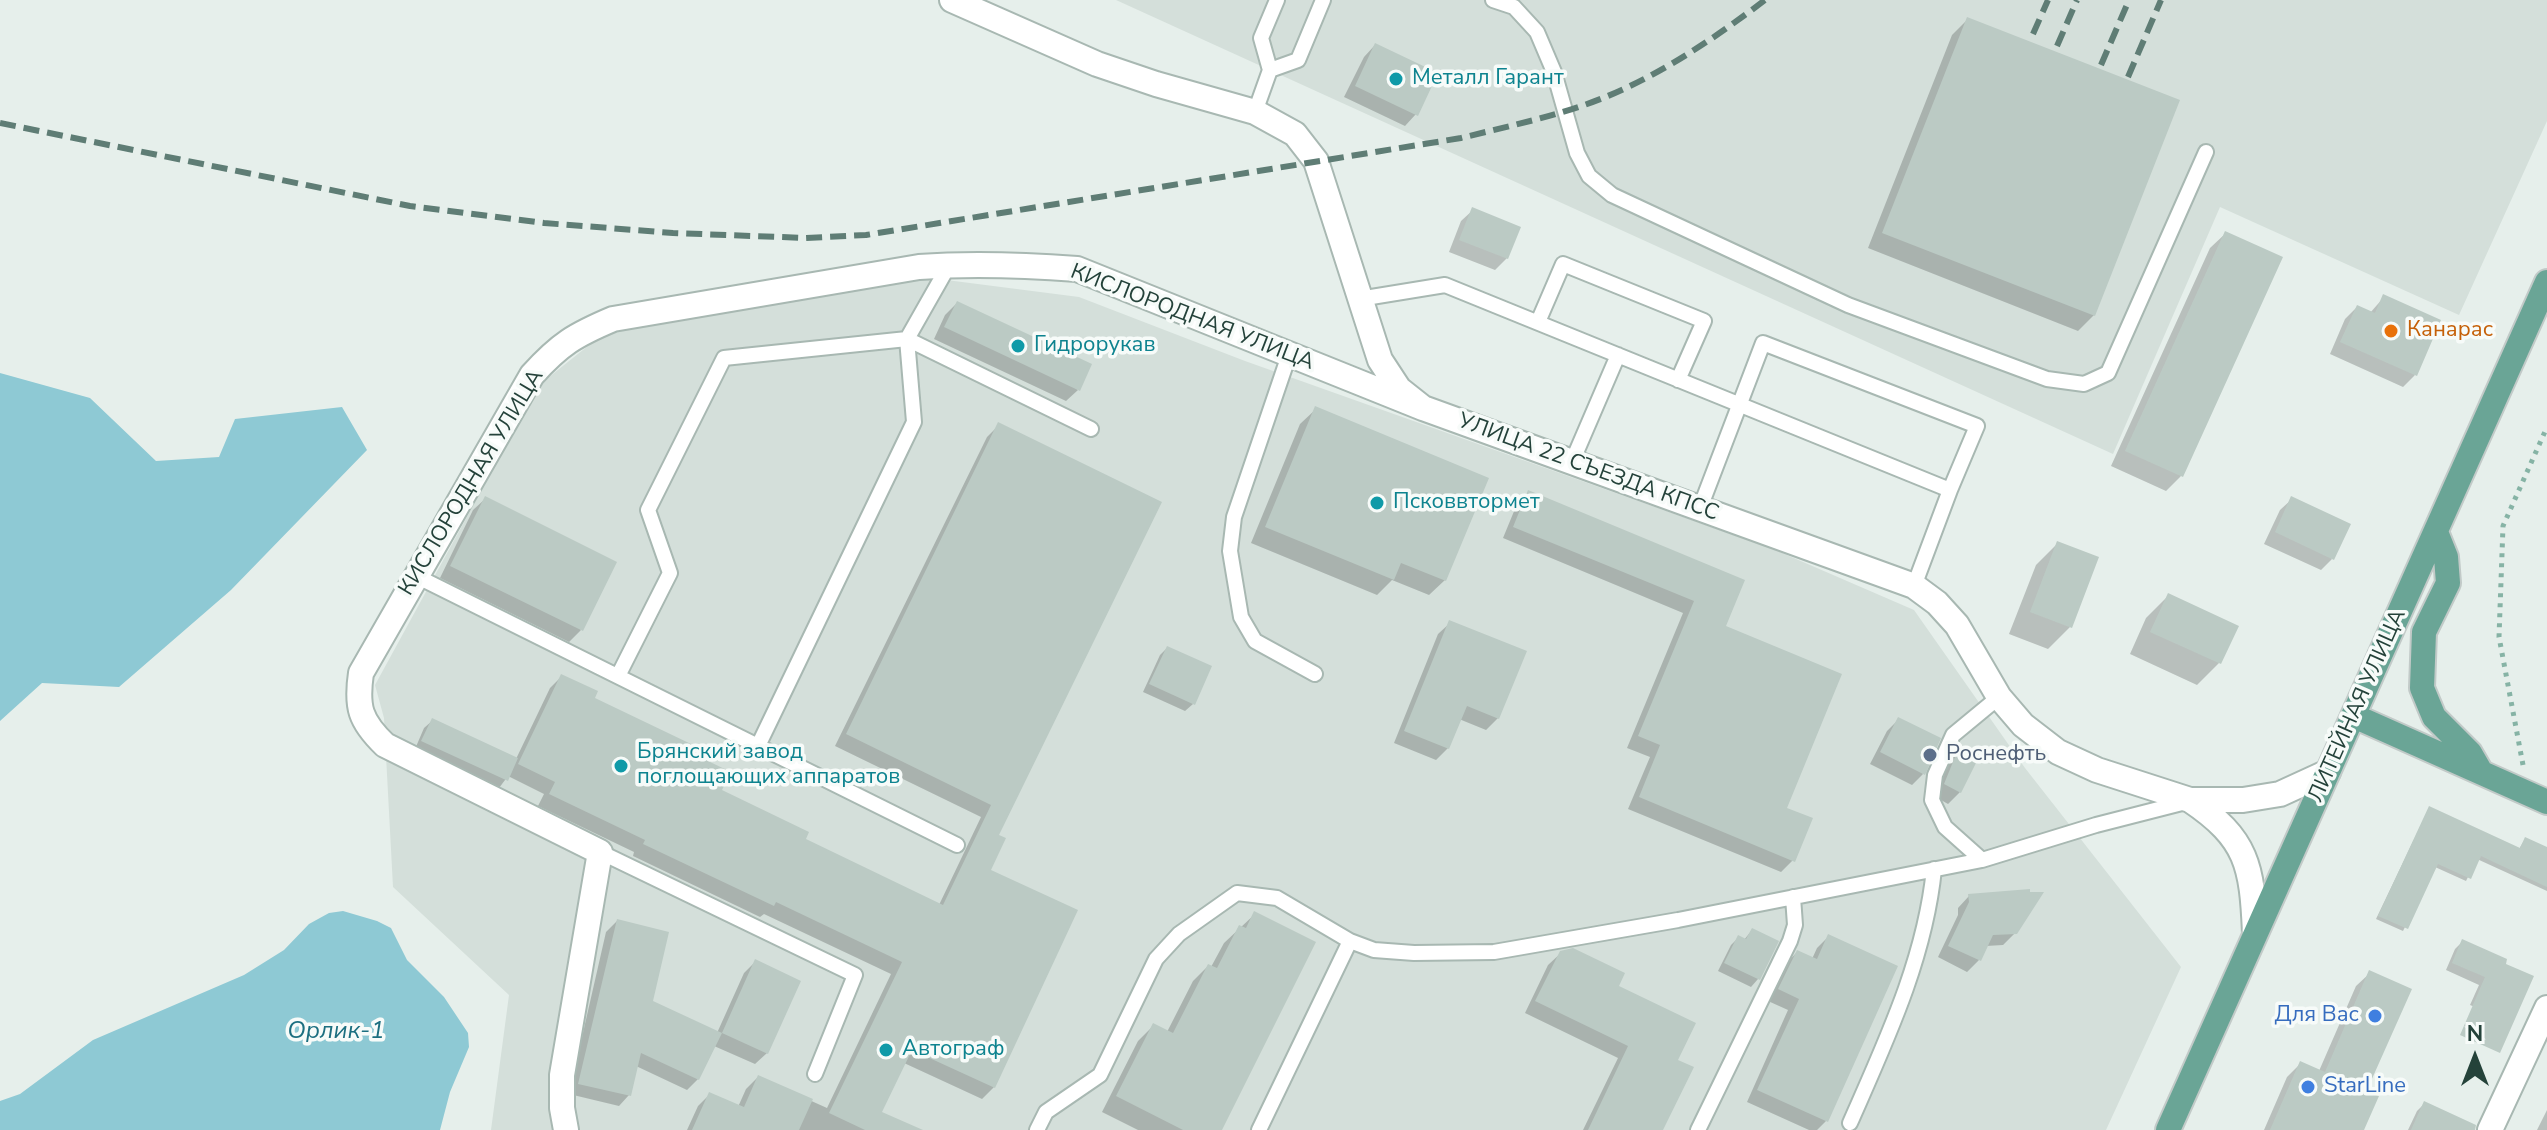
<!DOCTYPE html>
<meta charset="utf-8">
<style>
body{margin:0}
#map{position:relative;width:2547px;height:1130px;overflow:hidden;background:#e6efeb;font-family:"Nunito Sans",sans-serif}
canvas{display:block}
.north{position:absolute;left:2435px;top:1018px;width:80px;height:80px;-webkit-text-stroke:6px #f7fbf9;paint-order:stroke;rotate:0deg;font-size:22px;font-weight:700;line-height:32px;text-align:center;color:#24423a}
.north::after{content:'';display:block;margin:auto;width:28px;height:36px;background:#24423a;clip-path:polygon(50% 0,100% 100%,50% 72%,0 100%)}
</style>
<div id="map">
<canvas width="2547" height="1130"></canvas>
<div class="north">N</div>
</div>
<script>
const g = document.querySelector('canvas').getContext('2d');
g.lineJoin = 'round';
function paint(path, color) {
  g.fillStyle = color;
  g.fill(path, 'evenodd');
}
function strokePath(path, color, width, dash) {
  g.strokeStyle = color;
  g.lineWidth = width;
  g.lineCap = dash ? 'butt' : 'round';
  g.setLineDash(dash || []);
  g.stroke(path);
}
function drawText(font, color, halo, rows, align = 'center') {
  g.font = font + ' "Nunito Sans",sans-serif';
  g.lineWidth = 7;
  g.setLineDash([]);
  g.textBaseline = 'middle';
  g.strokeStyle = halo;
  g.fillStyle = color;
  for (const [text, x, y, turn = 0] of rows) {
    g.save();
    g.translate(x, y);
    g.rotate((+turn || 0) * Math.PI / 180);
    g.textAlign = isNaN(turn) ? turn : align;
    if (halo) g.strokeText(text, 0, 0);
    g.fillText(text, 0, 0);
    g.restore();
  }
}
paint(new Path2D(`
 M1116,0H2547V121L2459,315L2220,207L2113,454Z
 M923,277L1079,297L1245,361L1773,549L1914,610L2025,768L2181,967L2106,1130H491L509,995L393,887L384,718L375,685L539,385L608,330Z`), '#d4dfda');
paint(new Path2D(`
 M0,373L90,398L156,461L219,457L235,419L342,407L367,450L231,590L119,687L42,683L0,721Z
 M343,911L377,921L391,928L407,960L444,997L468,1033L469,1047L450,1092L440,1130H0V1101L20,1094L93,1040L244,975L284,950L309,924L329,913Z`), '#8ec9d4');
paint(new Path2D(`
 M1968,19L2094,315L2078,331L1868,248L1952,35Z
 M1375,45L1416,114L1405,126L1344,97L1364,57Z
 M1473,210L1507,258L1495,270L1449,252L1461,221Z
 M2226,233L2181,476L2166,491L2111,466L2210,248Z
 M2384,297L2415,375L2403,387L2330,354L2345,319L2357,307L2370,313Z
 M957,303L1078,390L1066,401L934,339L945,315Z
 M1316,409L1445,580L1429,595L1392,580L1377,595L1251,543L1300,424Z
 M999,425L996,836L988,871L994,1087L982,1099L904,1063L880,1113L918,1130H687L698,1106L710,1094L738,1107L746,1089L758,1077L827,1108L891,974L764,914L760,917L633,856L634,852L538,806L544,794L508,776L499,788L415,749L424,728L432,721L516,759L550,688L562,676L592,699L685,752L719,791L803,840L939,905L981,817L835,746L987,437Z
 M1529,493L1742,581L1723,627L1784,809L1793,860L1781,872L1628,809L1650,757L1627,748L1683,613L1503,538L1517,504Z
 M485,499L581,630L569,642L440,578L473,510Z
 M2292,499L2332,559L2321,570L2264,544L2280,510Z
 M2058,543L2097,558L2070,627L2048,649L2009,634L2036,565Z
 M2168,596L2236,627L2219,663L2197,685L2130,654L2146,618Z
 M1450,623L1498,718L1486,730L1459,719L1448,748L1436,760L1394,743L1438,634Z
 M1167,648L1193,704L1185,711L1143,692L1160,655Z
 M1899,719L1923,774L1912,785L1870,764L1887,731Z
 M1959,749L1960,792L1948,804L1934,796L1948,761Z
 M2429,808L2519,849L2525,839L2547,849V891L2477,859L2466,881L2435,867L2403,931L2376,919Z
 M1969,896L2015,933L2003,945L1986,946L1979,960L1967,972L1938,957L1958,915V908Z
 M1255,914L1220,1130H1138L1102,1112L1138,1041L1153,1026L1167,1032L1193,981L1208,966L1211,967L1224,943Z
 M617,921L651,1002L717,1033L744,973L755,962L767,1053L755,1064L714,1046L698,1079L687,1090L636,1066L629,1095L619,1106L569,1094L606,932Z
 M1752,930L1758,979L1751,987L1718,971L1731,945L1738,938L1744,940Z
 M1828,937L1826,1121L1817,1130H1809L1747,1102L1788,1010L1768,1001L1786,964L1797,952L1812,959L1817,948Z
 M2462,942L2505,960L2508,1020L2470,1005L2479,985L2446,970L2455,949Z
 M1561,953L1616,987L1676,1061L1661,1130H1583L1618,1058L1525,1013L1548,965Z
 M2370,973L2362,1130H2264L2287,1077L2301,1063L2319,1071L2356,986Z
 M2425,1103L2447,1130H2408L2417,1111Z
 M2547,1110V1130H2537Z`), '#0003');
paint(new Path2D(`
 M1967,17L2180,100L2095,316L1882,233Z
 M1375,43L1438,73L1418,116L1355,86Z
 M1472,207L1521,227L1508,259L1459,240Z
 M2225,231L2283,257L2183,477L2125,451Z
 M2383,294L2441,320L2417,376L2340,342L2357,305L2375,313Z
 M957,301L1092,364L1080,391L944,327Z
 M1315,406L1489,478L1446,581L1401,563L1394,580L1265,527Z
 M998,422L1162,502L999,835L1006,838L991,870L1078,910L995,1088L912,1050L882,1112L923,1130H865L829,1113L902,962L776,902L774,906L643,844L645,840L549,794L555,782L518,764L561,674L598,691L595,698L691,744L687,751L731,772L722,790L809,832L806,839L943,905L991,805L846,734Z
 M1528,490L1745,580L1726,626L1842,674L1787,808L1813,818L1795,862L1639,797L1660,745L1638,736L1694,601L1513,527Z
 M485,496L617,562L583,631L450,566Z
 M2291,496L2351,524L2334,560L2275,532Z
 M2057,541L2099,557L2072,628L2030,612Z
 M2168,593L2239,626L2221,664L2150,632Z
 M1449,620L1527,651L1499,719L1467,706L1449,749L1404,731Z
 M1167,646L1212,666L1195,705L1149,684Z
 M1898,717L1941,738L1925,775L1880,752Z
 M432,718L518,758L508,781L421,741Z
 M1959,747L1979,757L1961,793L1944,784Z
 M2429,806L2520,848L2525,837L2547,847V887L2481,856L2471,879L2438,864L2408,929L2378,916Z
 M2030,889V892H2044L2017,934L1993,935L1981,961L1948,946L1969,902L1968,894Z
 M1254,911L1316,942L1222,1130H1183L1116,1096L1153,1023L1173,1033L1208,964L1217,968L1239,925L1246,928Z
 M617,919L669,932L653,1001L722,1033L699,1080L641,1053L631,1096L578,1084Z
 M1752,928L1779,941L1760,980L1724,963L1738,935L1746,939Z
 M1828,934L1898,966L1828,1122L1757,1090L1799,999L1778,989L1797,950L1817,959Z
 M2462,939L2507,959L2506,964L2534,976L2500,1053L2460,1035L2485,977L2452,963Z
 M1573,948L1625,973L1619,986L1696,1023L1678,1060L1694,1067L1663,1130H1588L1628,1046L1535,1001L1560,951Z
 M755,959L801,981L768,1054L722,1033Z
 M2369,970L2412,989L2367,1090L2379,1096L2364,1130H2270L2300,1061L2325,1072Z
 M758,1075L813,1099L799,1130H692L709,1092L744,1107Z
 M2424,1101L2476,1125L2475,1130H2411Z`), '#bbcac4');
const lane = new Path2D(`
 M1493,0L1514,7L1537,32L1554,72L1577,153L1589,176L1612,195L1848,305L2047,379L2084,384L2108,373L2206,152
 M1270,70L1298,60L1323,0
 M1255,112L1270,70L1261,38L1277,0
 M949,265L907,339L1091,429
 M1359,299L1445,285L1950,490L1914,586
 M1538,322L1563,264L1704,321L1678,380
 M1289,355L1234,517L1230,551L1241,617L1255,641L1315,674
 M1572,462L1618,355
 M1700,508L1763,343L1977,426L1950,490
 M416,576L957,845
 M618,676L670,573L648,510L724,358L907,339L914,422L758,746
 M1999,697L1953,735L1935,775L1932,800L1945,827L1982,860L2096,825L2186,802
 M600,852L855,975L815,1074
 M1850,1123C1886,1041 1925,959 1934,869
 M1037,1130L1046,1112L1100,1075L1156,959L1179,934L1237,893L1277,898L1350,941L1374,950L1414,953L1494,952L1678,920L1982,860
 M1259,1130L1350,941
 M1698,1130L1790,941L1795,925L1793,897`);
const street = new Path2D(`
 M952,0L1097,64L1156,84L1255,112L1295,134L1316,161L1380,360L1399,389L1423,408L1914,586L1937,603L1957,625L1999,697L2023,725L2058,752L2097,770L2190,800H2243L2280,794L2328,772
 M2190,800C2248,839 2252,866 2255,933
 M566,1130L562,1108V1075L600,852L385,745C360,721 356,707 361,673L532,375C560,344 575,335 613,319L919,267C972,263 1024,265 1077,269L1423,408
 M2490,1130L2547,1008`);
const primary = new Path2D(`
 M2436,532L2446,557L2448,583L2424,632L2422,688L2434,717L2470,753L2481,772
 M2354,716L2547,802
 M2168,1130L2547,282`);
strokePath(lane, '#a8b8b2', 18);
strokePath(street, '#a8b8b2', 28);
strokePath(primary, '#c2cac8', 28);
strokePath(new Path2D(`
 M2523,765L2499,637L2503,526L2547,427`), '#86b3a5', 5, [4, 6]);
strokePath(lane, '#fff', 14);
strokePath(street, '#fff', 24);
strokePath(primary, '#6aa596', 24);
strokePath(new Path2D(`
 M2033,34L2048,0
 M2057,46L2077,0
 M2101,65L2129,0
 M2128,77L2161,0
 M0,123L410,206L544,223L673,233L806,238L866,235L1461,138C1509,126 1558,116 1603,98C1662,74 1715,38 1765,0`), '#5f7d75', 6, [16, 8]);
for (const [x, y, r, color] of [
 [1396,79,8,"#0f9aa8"],
 [2391,331,8,"#e8710a"],
 [1018,346,8,"#0f9aa8"],
 [1377,503,8,"#0f9aa8"],
 [1930,755,8,"#5c6f8a"],
 [621,766,8,"#0f9aa8"],
 [2375,1016,8,"#3f7fe0"],
 [886,1050,8,"#0f9aa8"],
 [2308,1087,8,"#3f7fe0"]
]) {
  const dot = new Path2D();
  dot.arc(x, y, r, 0, 2 * Math.PI);
  g.fillStyle = color;
  g.fill(dot);
  strokePath(dot, '#f7fbf9', 3);
}
drawText('22px', '#0d838f', '#f7fbf9', [
 ["Металл Гарант",1412,79],
 ["Гидрорукав",1034,346],
 ["Псковвтормет",1393,503],
 ["Брянский завод",637,753],
 ["поглощающих аппаратов",637,778],
 ["Автограф",902,1050]
], 'left');
drawText('22px', '#24423a', '#f7fbf9', [
 ["КИСЛОРОДНАЯ УЛИЦА",1192,318,21],
 ["УЛИЦА 22 СЪЕЗДА КПСС",1588,468,20],
 ["КИСЛОРОДНАЯ УЛИЦА",472,483,-59],
 ["ЛИТЕЙНАЯ УЛИЦА",2358,706,-66]
]);
drawText('22px', '#c56008', '#f7fbf9', [
 ["Канарас",2407,331]
], 'left');
drawText('22px', '#4e5e75', '#f7fbf9', [
 ["Роснефть",1946,755]
], 'left');
drawText('22px', '#366cbe', '#f7fbf9', [
 ["Для Вас",2359,1016],
 ["StarLine",2324,1087,"left"]
], 'right');
drawText('italic 24px', '#1c6f80', '#f7fbf9', [
 ["Орлик-1",336,1032]
]);
</script>
